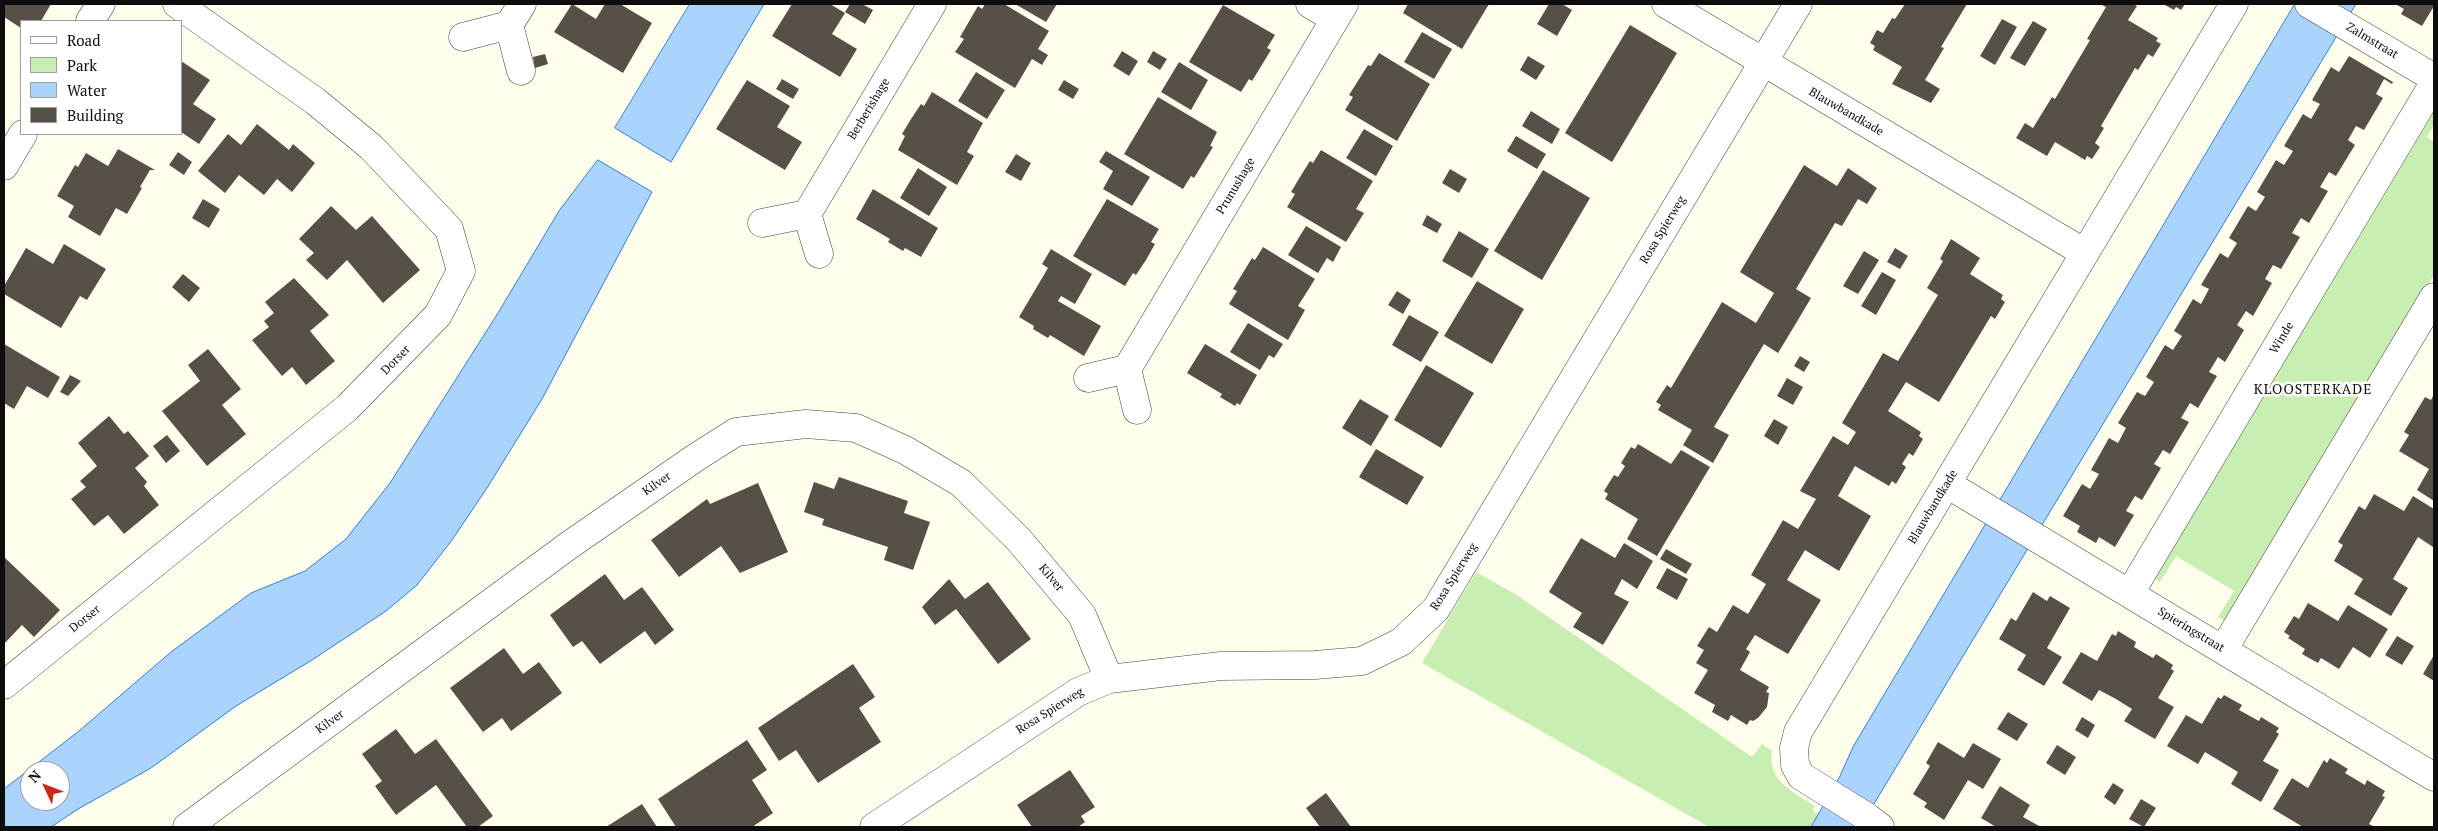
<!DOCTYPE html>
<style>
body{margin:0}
#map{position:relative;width:2438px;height:831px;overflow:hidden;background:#fffeed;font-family:"PT Serif",serif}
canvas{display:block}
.frame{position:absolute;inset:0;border:5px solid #0d0d0d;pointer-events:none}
.legend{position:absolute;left:20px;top:20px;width:162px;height:115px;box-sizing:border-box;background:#fff;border:1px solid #9e9e9e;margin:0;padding:6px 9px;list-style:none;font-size:15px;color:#0d0d0d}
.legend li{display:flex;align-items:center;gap:10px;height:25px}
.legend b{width:25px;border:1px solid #9e9e9e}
.north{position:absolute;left:20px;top:761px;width:50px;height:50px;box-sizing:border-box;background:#fff;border:1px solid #9e9e9e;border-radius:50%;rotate:313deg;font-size:14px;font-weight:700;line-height:20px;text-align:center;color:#0d0d0d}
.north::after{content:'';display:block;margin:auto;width:18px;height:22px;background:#cb2617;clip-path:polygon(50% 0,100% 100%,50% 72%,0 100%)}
</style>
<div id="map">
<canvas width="2438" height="831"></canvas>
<div class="frame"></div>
<ul class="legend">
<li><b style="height:6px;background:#fff"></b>Road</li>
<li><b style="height:14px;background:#c9eeb2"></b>Park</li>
<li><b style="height:14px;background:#abd4fd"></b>Water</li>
<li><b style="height:14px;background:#575048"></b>Building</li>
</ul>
<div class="north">N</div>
</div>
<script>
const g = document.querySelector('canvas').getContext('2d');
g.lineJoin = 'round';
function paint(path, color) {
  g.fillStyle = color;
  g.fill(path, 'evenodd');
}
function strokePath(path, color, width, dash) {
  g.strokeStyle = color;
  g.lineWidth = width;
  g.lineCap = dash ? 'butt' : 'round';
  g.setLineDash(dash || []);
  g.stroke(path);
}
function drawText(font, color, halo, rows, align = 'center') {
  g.font = font + ' "PT Serif",serif';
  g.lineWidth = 5;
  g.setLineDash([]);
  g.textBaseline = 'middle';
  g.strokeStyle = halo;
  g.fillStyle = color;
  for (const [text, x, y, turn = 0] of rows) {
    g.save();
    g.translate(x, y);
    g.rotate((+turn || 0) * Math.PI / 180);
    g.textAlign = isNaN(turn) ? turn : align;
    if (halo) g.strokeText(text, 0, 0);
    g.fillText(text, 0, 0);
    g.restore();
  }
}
paint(new Path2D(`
 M2434,107V124L2427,137L2434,142V275L2227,622L2218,617L2234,591L2176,556L2160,582L2152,577Z
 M1476,572L1515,594L1752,757L1762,744L1772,751C1767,781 1793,792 1815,806L1813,811L1818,815L1811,827H1709L1422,663Z`), '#c9eeb2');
const water = new Path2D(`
 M690,4H764L671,162L615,128Z
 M2295,4H2356L1860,827H1811L1840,776L1853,747Z
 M598,160L652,192L542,399L487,488L452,540L417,585L386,611L312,660L236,706L151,768L78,809L51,827H4V789L79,731L171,652L251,593L305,571L346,539L390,483L498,313L559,211ZM30,771H60V801H30Z`);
paint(water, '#abd4fd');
strokePath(water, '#2b7edb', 1);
paint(new Path2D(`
 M4,4H51L41,21H21V28L4,17Z
 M572,4L596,19L605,4H620L652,23L623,73L554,32Z
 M792,4H830L845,13L832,34L857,49L840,77L772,36Z
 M850,4H862L873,10L865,24L845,12Z
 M985,4H1004L1049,31L1038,49L1048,55L1042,65L1032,59L1015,88L955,52L964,39L960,37L978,6L982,9Z
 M1015,4H1057L1046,22Z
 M1408,4H1489L1462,49L1403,13Z
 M1549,4H1562L1572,10L1557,36L1537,24Z
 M1905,4H1967L1941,47L1944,48L1925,80L1940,89L1931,103L1892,84L1902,67L1873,50L1875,46L1870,43L1877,30L1883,33L1892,18L1895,19Z
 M2100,4H2133L2137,6L2128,20L2158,38L2156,41L2161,44L2153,57L2148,54L2138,70L2135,68L2101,126L2104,128L2095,143L2100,147L2092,159L2087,156L2085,160L2055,142L2047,156L2016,138L2025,123L2033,128L2052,97L2055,99L2090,40L2087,39L2106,7Z
 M2163,4H2185L2181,10L2176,7L2174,10Z
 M2395,4H2434V6L2422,26L2401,14L2404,9Z
 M1223,5L1275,35L1267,48L1271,50L1252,81L1249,79L1241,92L1189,62Z
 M2002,19L2017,27L1995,65L1980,56Z
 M2033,21L2047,29L2025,66L2010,58Z
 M1630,25L1677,53L1612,162L1565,133Z
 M1422,32L1452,49L1434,79L1404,62Z
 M1122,51L1138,61L1129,76L1113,66Z
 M1153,51L1167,59L1160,70L1147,62Z
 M1379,53L1430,84L1397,141L1345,110L1353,97L1349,95L1368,65L1371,66Z
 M545,54L548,64L535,68L533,57Z
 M1528,56L1545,66L1536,80L1520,70Z
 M2349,56L2393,82L2392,84L2384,79L2376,94L2383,98L2364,130L2356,126L2348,140L2355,145L2336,176L2329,172L2320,187L2328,191L2309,223L2301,218L2292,233L2300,237L2281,269L2273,265L2265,279L2272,283L2253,316L2246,311L2237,325L2244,330L2225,362L2218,357L2209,372L2217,376L2198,408L2190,403L2181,418L2189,422L2170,454L2163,450L2154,464L2161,468L2142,500L2135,496L2126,511L2134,515L2115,547L2099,537L2096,543L2077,532L2080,526L2063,516L2082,484L2090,489L2099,474L2091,470L2109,438L2118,443L2126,428L2118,423L2137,392L2145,396L2154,382L2146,377L2165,345L2173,350L2182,336L2174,331L2193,299L2201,304L2209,289L2201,285L2220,253L2228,258L2237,243L2229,238L2248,206L2256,211L2265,197L2257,192L2276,160L2284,165L2293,151L2284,146L2303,114L2311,119L2320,104L2312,100L2331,67L2339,72Z
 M181,61L210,80L193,104L216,119L199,144L181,132Z
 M1179,62L1208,80L1191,110L1161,92Z
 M976,72L1005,90L987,119L958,101Z
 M782,79L799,89L793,99L776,89Z
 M747,80L790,106L777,127L802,142L785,170L716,129Z
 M1064,80L1079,89L1073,99L1058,90Z
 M932,92L983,123L967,152L974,156L957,185L898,150L905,136L902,134L911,119L921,104L924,106Z
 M1158,97L1217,132L1210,146L1213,147L1194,178L1191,176L1183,189L1124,154Z
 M1531,111L1560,129L1552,144L1522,126Z
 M257,124L289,150L293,144L315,163L292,192L277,179L264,195L239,175L225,193L198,171L228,134L241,145Z
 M1364,129L1393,146L1376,176L1346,158Z
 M1516,136L1546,154L1537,169L1507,151Z
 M118,149L155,170H150L140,187L142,188L127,214L116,208L100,236L68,217L74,206L57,196L75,165L78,167L86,153L108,166Z
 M1321,150L1373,181L1356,209L1364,213L1346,242L1287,207L1295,194L1291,192L1300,177L1310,161L1313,163Z
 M1106,151L1150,177L1132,206L1103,189L1113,171L1099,162Z
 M178,152L192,162L184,175L169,165Z
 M1016,154L1031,163L1021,181L1005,172Z
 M1804,165L1837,186L1848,168L1877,188L1867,204L1858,199L1842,226L1835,223L1796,289L1811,298L1795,325L1778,353L1764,344L1714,427L1729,435L1713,463L1683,445L1692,430L1658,410L1661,405L1656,402L1667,385L1671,388L1722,302L1756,323L1774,293L1740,272Z
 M918,168L947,187L929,216L900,198Z
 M1450,169L1467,179L1459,193L1442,183Z
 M1543,170L1590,198L1542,280L1494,251Z
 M873,189L938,228L921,257L905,248L903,251L888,242L890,239L856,219Z
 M203,199L220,209L209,228L192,218Z
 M1107,199L1159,229L1151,242L1155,244L1146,260L1136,275L1133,273L1125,286L1073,256Z
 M331,206L356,230L372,216L420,270L383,303L347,260L327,280L306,260L314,253L299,239Z
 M1427,215L1442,224L1437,233L1422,225Z
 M1306,226L1341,247L1333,262L1327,258L1318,273L1288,255Z
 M1459,231L1489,249L1472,278L1442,261Z
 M1951,239L1980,258L1970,274L2003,295L2001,299L2005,302L1995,319L1991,316L1939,402L1906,382L1888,411L1921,432L1919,436L1923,439L1913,456L1909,453L1902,464L1906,467L1896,484L1892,481L1889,486L1855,466L1838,496L1871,516L1839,571L1805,550L1787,580L1821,600L1788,654L1755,635L1746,649L1750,652L1740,670L1769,687L1766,692L1769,693L1767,707L1758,718L1753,721L1750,720L1747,725L1731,715L1728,721L1712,712L1715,705L1694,693L1708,670L1696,663L1704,650L1697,646L1709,627L1717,632L1733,605L1748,614L1766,584L1751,575L1783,520L1798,529L1816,499L1800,491L1833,436L1848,445L1856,432L1842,423L1868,379L1883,353L1898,361L1938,295L1927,288L1943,261L1940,259Z
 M64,244L106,269L87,300L80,296L61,328L4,294V286L26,248L53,264Z
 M1263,247L1315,279L1298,306L1305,310L1288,340L1229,304L1237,291L1233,289L1252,258L1255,260Z
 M1895,248L1908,256L1900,269L1887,262Z
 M1051,249L1092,274L1075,304L1061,296L1058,301L1101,326L1084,356L1050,335L1048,338L1033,329L1034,326L1019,317L1048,268L1042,264Z
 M1864,251L1879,260L1858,294L1843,286Z
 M1882,272L1896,280L1876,315L1861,306Z
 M183,274L200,288L189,302L172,287Z
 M294,278L329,315L310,331L335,361L306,385L292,367L282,376L252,340L269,327L264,321L274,313L265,302Z
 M1477,281L1524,309L1492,364L1444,336Z
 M1397,291L1411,300L1403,314L1388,305Z
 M1409,315L1439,332L1421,362L1392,345Z
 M1248,323L1283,344L1274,358L1269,355L1260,370L1230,352Z
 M4,344L60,377L48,398L27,386L14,409L4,403Z
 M1205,344L1257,375L1240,405L1237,403L1235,406L1220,397L1222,394L1187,373Z
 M208,349L241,389L222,405L246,434L207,466L162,411L200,381L188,365Z
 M1800,356L1810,362L1804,372L1794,366Z
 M1426,365L1474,393L1441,448L1394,420Z
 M70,375L81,381L68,396L60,392Z
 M1787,378L1803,387L1793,405L1777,396Z
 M2434,394V501L2417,490L2429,469L2399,451L2409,435L2404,432L2425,397L2431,400Z
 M1360,399L1389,416L1371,446L1342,428Z
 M109,416L124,434L128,431L149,456L135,468L147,482L144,486L159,505L124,534L108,515L94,526L71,499L86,487L80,481L97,466L78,443Z
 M1774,419L1788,427L1778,445L1764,436Z
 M167,435L180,451L166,463L153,446Z
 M1638,444L1671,464L1681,450L1710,467L1657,556L1627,539L1638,519L1605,499L1608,494L1604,491L1614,475L1618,477L1625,466L1621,463L1631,447L1635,449Z
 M1376,449L1424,477L1407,505L1359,477Z
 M839,477L908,501L904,513L930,522L913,570L884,560L888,547L822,525L824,519L804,512L814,482L834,489Z
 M758,483L788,552L740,573L721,546L679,577L651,540L707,499L710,504Z
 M2374,494L2404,511L2413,496L2434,509V545L2433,547L2418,537L2393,579L2408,588L2391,616L2354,594L2363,579L2334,561L2343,545L2338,542L2359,506L2365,510Z
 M1581,538L1615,558L1624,543L1653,561L1637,589L1622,579L1614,594L1629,602L1603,645L1573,627L1582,613L1549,592Z
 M1666,549L1692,564L1686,574L1660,559Z
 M4,557L60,610L34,637L22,625L4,644Z
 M1667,568L1688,579L1677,600L1656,588Z
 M605,574L624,600L642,587L674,630L655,645L645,631L600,664L582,641L573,647L550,615Z
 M949,579L965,599L988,582L1031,639L998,664L956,609L935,625L922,607Z
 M2033,592L2047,601L2050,596L2070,608L2047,648L2062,657L2044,686L2017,670L2026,655L1999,639L2011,618L2016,621Z
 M2308,603L2338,621L2348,605L2388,629L2370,658L2353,647L2339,669L2321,658L2318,663L2302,654L2305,649L2288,638L2290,636L2284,632L2294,616L2299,619Z
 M2118,631L2136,642L2134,647L2153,658L2156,654L2173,665L2171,669L2174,671L2158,698L2174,707L2155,739L2124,721L2132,709L2116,699L2099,690L2092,701L2062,683L2081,652L2097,661L2112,634L2116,636Z
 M2397,636L2414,646L2402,665L2385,655Z
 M504,648L523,674L539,662L562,693L511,731L502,718L483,732L450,688Z
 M2434,655V681L2423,674Z
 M853,664L875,697L859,708L881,742L818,783L796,750L779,761L758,728Z
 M2224,695L2242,705L2239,710L2259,721L2261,717L2279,728L2276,732L2279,734L2263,761L2279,770L2261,802L2231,784L2238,772L2205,752L2198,764L2167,746L2186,715L2202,724L2218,697L2221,699Z
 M2008,712L2028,724L2017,741L1997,729Z
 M2082,717L2095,725L2088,738L2075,730Z
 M396,729L415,754L436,739L493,816L478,827H467L436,785L396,815L375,786L382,781L362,754Z
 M747,740L767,770L752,780L773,813L752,827H676L658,799Z
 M1938,742L1964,758L1973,743L2001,759L1983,789L1968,780L1944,820L1924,807L1927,803L1913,794L1930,766L1926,763Z
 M2057,745L2076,757L2065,775L2046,763Z
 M2330,758L2348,769L2345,773L2365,785L2367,780L2385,791L2382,796L2385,797L2369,824L2375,827H2303L2273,809L2292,778L2308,788L2324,760L2327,763Z
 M1070,770L1095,807L1081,816L1085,822L1078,827H1032L1017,805Z
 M2113,783L2124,790L2115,805L2104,797Z
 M2000,786L2030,805L2023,817L2041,827H1996L1981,818Z
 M1326,793L1351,827H1320L1306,808Z
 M2141,799L2156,808L2144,827L2129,819Z
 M642,804L657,827H606Z`), '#575048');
const street = new Path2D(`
 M1310,4L1335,19
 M1666,4L2085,253
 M2309,4L2434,78
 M90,21L101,4
 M509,25L522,4
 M463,37L509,25L521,71
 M4,166L23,134
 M807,214L932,4
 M762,223L807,214L819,254
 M1127,369L1344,4
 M1088,378L1127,369L1137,410
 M1947,484L2434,777
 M2130,593L2434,83
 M2223,650L2434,297
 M4,685L347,408L438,315L461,271L449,229L371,147L315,101L177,4
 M187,827L568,546L695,458L736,432L806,424L856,428L905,450L961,483L1019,540L1082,615L1109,679
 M874,827L1078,692L1109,679L1221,666L1315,665L1362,661L1401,642L1436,609L1798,4
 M1880,827L1867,817L1801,776L1795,765L1794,748L1798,732L2234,4`);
strokePath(street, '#404040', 29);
strokePath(street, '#fff', 28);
drawText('12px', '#0d0d0d', '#fff', [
 ["Zalmstraat",2372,41,31],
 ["Berberishage",869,109,-59],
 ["Blauwbandkade",1846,112,30],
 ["Prunushage",1236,186,-59],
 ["Rosa Spierweg",1663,230,-59],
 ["Winde",2282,338,-59],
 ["Dorser",396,360,-46],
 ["Kilver",657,484,-35],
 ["Blauwbandkade",1933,507,-59],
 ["Rosa Spierweg",1454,577,-58],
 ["Kilver",1051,578,50],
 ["Dorser",85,619,-39],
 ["Spieringstraat",2191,630,31],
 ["Rosa Spierweg",1050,711,-32],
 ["Kilver",330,722,-36]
]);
g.letterSpacing = '1px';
drawText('14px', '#0d0d0d', '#fff', [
 ["KLOOSTERKADE",2313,390]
]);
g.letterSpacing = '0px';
</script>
